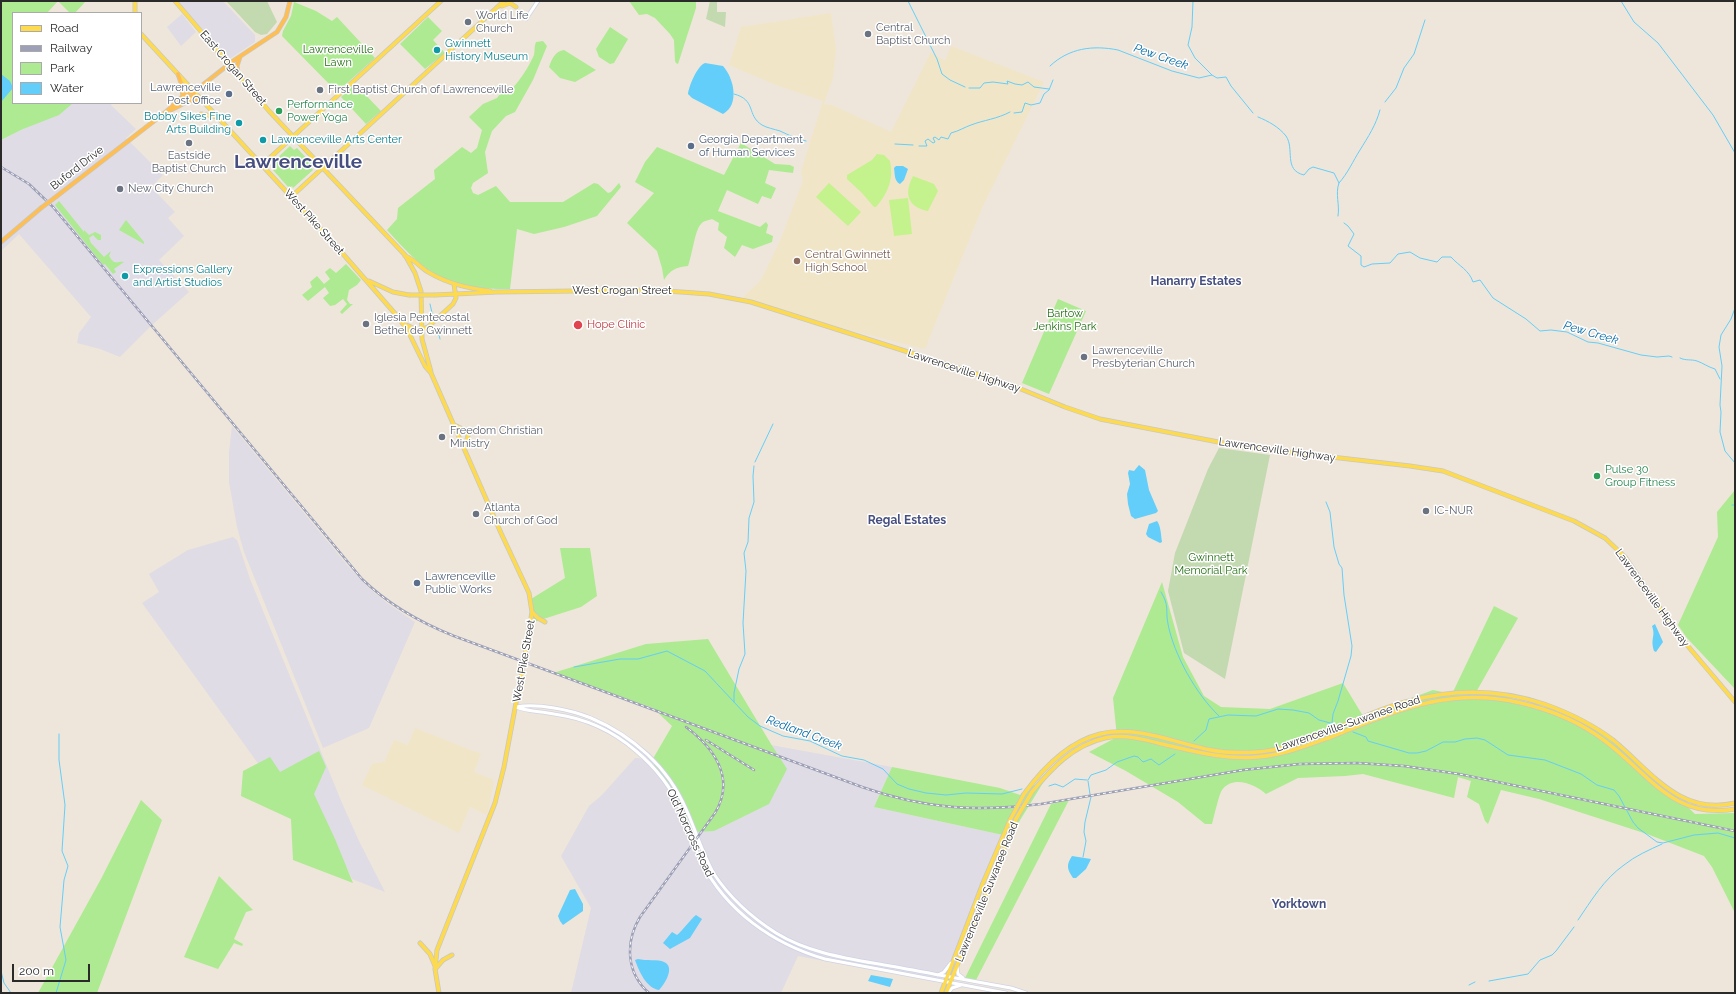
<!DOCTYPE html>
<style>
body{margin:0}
#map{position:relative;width:1736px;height:994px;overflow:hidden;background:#eee6da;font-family:Raleway,sans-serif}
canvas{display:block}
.frame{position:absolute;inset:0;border:2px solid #2a2a2a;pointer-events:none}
.legend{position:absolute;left:12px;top:12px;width:130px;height:92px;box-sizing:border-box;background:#fff;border:1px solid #aaa;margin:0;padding:5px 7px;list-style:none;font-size:12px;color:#2a2a2a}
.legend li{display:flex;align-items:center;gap:8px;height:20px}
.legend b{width:20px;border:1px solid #aaa}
.scale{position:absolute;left:12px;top:964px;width:78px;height:18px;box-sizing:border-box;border:2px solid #2a2a2a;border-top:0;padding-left:5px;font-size:12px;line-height:14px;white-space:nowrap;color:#2a2a2a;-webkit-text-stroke:3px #fff;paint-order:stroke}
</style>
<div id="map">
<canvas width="1736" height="994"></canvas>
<div class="frame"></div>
<ul class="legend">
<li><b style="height:5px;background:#feda4f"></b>Road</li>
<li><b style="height:5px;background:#9da0b6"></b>Railway</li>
<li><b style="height:11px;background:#adea91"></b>Park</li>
<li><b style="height:11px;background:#63cefa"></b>Water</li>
</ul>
<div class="scale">200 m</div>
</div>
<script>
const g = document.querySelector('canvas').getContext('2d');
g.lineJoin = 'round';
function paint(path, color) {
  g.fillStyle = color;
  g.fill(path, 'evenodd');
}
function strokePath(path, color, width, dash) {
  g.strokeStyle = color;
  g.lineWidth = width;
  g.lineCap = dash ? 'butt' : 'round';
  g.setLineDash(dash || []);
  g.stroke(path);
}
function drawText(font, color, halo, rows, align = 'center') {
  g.font = font + ' Raleway,sans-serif';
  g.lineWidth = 3;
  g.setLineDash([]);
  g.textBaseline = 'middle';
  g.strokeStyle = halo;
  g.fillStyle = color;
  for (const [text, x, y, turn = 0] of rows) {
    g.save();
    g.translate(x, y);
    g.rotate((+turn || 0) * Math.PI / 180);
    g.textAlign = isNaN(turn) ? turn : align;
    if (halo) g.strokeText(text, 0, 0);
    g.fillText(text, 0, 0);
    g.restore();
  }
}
paint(new Path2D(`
 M177,1H223L255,35V42L231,58H228Z
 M182,14L196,32L181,46L167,27Z
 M56,103H112L111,105L136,129L126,138L163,175L151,187L175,212L168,218L184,236L159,260L189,292L151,326L120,357L100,349L77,343L79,333L91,317L19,234L1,251V140L23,129Z
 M232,426L348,566L369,588L387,603L415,622L369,728L323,748L244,552L237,527L229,482V452Z
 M233,537L237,540L250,579L342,803L359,841L385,892L352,879L296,765L270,780L142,603L159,592L149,574L188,550Z
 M771,745L892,767L874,807L1003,835L946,979L867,969L798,956L781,993H571L591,908L561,856L589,806L602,795L635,758H639L654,767L670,786L687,835Z`), '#dfdce5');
paint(new Path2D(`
 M831,13L836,49L833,78L824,104L832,105L891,132L931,52L945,61L951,46L1044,82L982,208L925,349L841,328L740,300L761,280L780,241L803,181L801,171L823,101L776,85L729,65L741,27Z
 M415,728L481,754L474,772L492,779L494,782L487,815L470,807L459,833L362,785L372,764L384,762L394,740L408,745Z`), '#f1e5c8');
paint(new Path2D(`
 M1,1H86L75,13H70L58,1L47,13H13V103H73L59,115L23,129L1,140Z
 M629,1H696V8L678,64L676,63L675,61L674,40L670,34L655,18L647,14L639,15Z
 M294,2L316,11L332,21L337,17L375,58L337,92L282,36L283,31L291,16Z
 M428,17L442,31L433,40L445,53L425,69L400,44Z
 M610,27L628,39L614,63L610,64L599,57L596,49Z
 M543,41L547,46L533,80L515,112L506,116L492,131L485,152L488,173L473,183L471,188L473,193L478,195L496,186L510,202H563L594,183L598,184L608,193L611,192L619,183L621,187L597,216L564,227L534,234L517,229L510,289C495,289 478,289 463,286C430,278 409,254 387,230L397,219L398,208L435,179L434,170L462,147L471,153L477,148L482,130L469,117L483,104L497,98L505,87L511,90C521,79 528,68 534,55C535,50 534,47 536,42Z
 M564,50L596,70L575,82L560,78L549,67C552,59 555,51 564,50Z
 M355,84L381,111L366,124L341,97Z
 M741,143L775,164L790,165L794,167L793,173L769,170L765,183L776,188L771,199L762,196L758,204L727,190L718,211L760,227L766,222L768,225L766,233L773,236L772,242L753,249L742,245L735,257L724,248L727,237L718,230L719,223L712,219C709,220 703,221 701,224C695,229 692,256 688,266C676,267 670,270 664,280L662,268L657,251L627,223L654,193L635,182L645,162L657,147L724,175Z
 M290,146L294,150L297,148L313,165L311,167L313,170L293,188L292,186L289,188L273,170L275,168L271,164Z
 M59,201L84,232V230L89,235L95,232L101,235V240H98L93,235L89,238L91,243L104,257L111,251L109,256C115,266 117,261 124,262L114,269L116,272L113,274L105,264L103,265L55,205Z
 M126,220L144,242V244L119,230Z
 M346,264L361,280L357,285L349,290L347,300L350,304H353L342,314L340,312L347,304L343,299L335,305L330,306L323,298L329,293L325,287L308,301L302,295L312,287L310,282L317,276L324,284L330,279L325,272L330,268L336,273Z
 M1058,299L1086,311L1049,394L1022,383Z
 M1735,490V689L1687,638L1678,625L1718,537L1717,512Z
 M560,548H590L597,596L581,607L534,622L531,599L565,578Z
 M1162,582L1183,657L1204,696L1221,707L1270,709L1343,683L1363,716L1433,690L1452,694L1494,606L1518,618L1475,694H1495L1578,716L1652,773L1695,814L1735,813V913L1712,867L1704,856L1647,834L1539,799L1501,790L1488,824L1485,821L1479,804L1467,797L1471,781L1458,777L1454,798L1363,774L1345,776L1298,778L1266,794C1255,784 1233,775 1222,790C1219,794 1214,817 1212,824H1205L1178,802L1126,771L1089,752L1117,737L1113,698Z
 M708,639L771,744L787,769L769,804L714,831L691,832L687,835L670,786L654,767V757L672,726L653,708L553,673L646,644Z
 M319,751L326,767L314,794L335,839L353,883L293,860L291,819L241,796L243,771L270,757L280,772Z
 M892,767L1000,788L1020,795L1024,791L1046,778L1014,830L1003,835L874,807Z
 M141,800L162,820L97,993H38L101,879Z
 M1069,800L976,980L965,978L1051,804Z
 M219,876L253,910L246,912L234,939L243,944L242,946L234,943L218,969L184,957Z`), '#adea91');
paint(new Path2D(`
 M226,1H267L277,22L267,34L261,35L255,32Z
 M710,1H717V12H726L725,27L706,19Z
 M1219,448L1270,455L1225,679L1184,653L1168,591L1175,553L1208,469Z`), '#c3d9b0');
paint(new Path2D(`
 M877,154L884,155L890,161C894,179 888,193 876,207H874L862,193L847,179V175L872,160Z
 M913,176L934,184L938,191L928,211C907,207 904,193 913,176Z
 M829,183L861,212L848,226L816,197Z
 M908,198L912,234L894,236L889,200Z`), '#c4f28c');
paint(new Path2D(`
 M705,63L723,66C734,78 740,105 723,114L692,98L688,94C689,86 697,66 705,63Z
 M1,74L10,81L13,88L1,102Z
 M896,166H903L908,169L904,180L900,184C894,181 895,174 894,168Z
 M1139,465L1145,470L1149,490L1158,511L1156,513L1135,519L1131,516L1128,504L1127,494L1130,484L1128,473L1129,470L1134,471Z
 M1157,521C1161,526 1161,536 1162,542L1160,543L1148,537L1146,534L1149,524Z
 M1655,624L1663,642L1656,652L1654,651C1650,638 1656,637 1652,626Z
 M1072,856L1091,859L1086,869L1076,878H1073C1067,869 1066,865 1072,856Z
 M575,889L583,904V911L563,925L560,921L558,916L570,890Z
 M696,915L702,919L690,938L670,949L663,943L672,932L677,935C683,930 690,920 696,915Z
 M638,959C646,961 658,959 664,962C676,967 664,985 659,990C646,988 639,971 635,960Z
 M871,975L893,979L890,987L868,981Z`), '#63cefa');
strokePath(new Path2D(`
 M908,1L937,59L942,74L950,80L965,87
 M1193,1L1192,27L1188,45L1195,58L1212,75
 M1621,1L1634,22L1658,43L1713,115L1735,153
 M1050,66C1069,48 1093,45 1118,50L1172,71L1199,78L1212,75L1217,78L1226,77L1231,86L1253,113
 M969,88H980L984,83L993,82L1008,84L1007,81L1015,84L1022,85L1028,82L1034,87L1049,89
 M734,94C757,100 746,115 762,125C767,128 774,129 780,131C789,135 796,139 806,141
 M1385,102L1396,88L1404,68L1414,54L1425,20
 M1014,113L1022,112L1025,103L1031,105L1040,103L1044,94L1049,90L1053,80
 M1258,117C1268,121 1279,127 1286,136C1295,149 1283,170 1304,175L1309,169L1313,167L1334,173L1339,183C1335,194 1340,205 1338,216
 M895,144L913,145
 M919,146H927L925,141L928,139L933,143L935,142L933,138L935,137L939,140L941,137L948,139L951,133C959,131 965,127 971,125C984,120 997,119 1010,112
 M1339,183C1348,173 1353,161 1360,150C1368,137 1376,125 1380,110
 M1344,223L1348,226L1354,234L1348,246L1361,256V265L1364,267L1372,264L1390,263L1398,254L1410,252L1420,258L1437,262L1442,257H1451C1459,266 1469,270 1473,282L1480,280L1493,298L1526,319L1540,331L1551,330L1567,332L1588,342L1598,343L1641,355L1657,357L1669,356L1672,357
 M430,304L433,317
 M1735,308L1731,319L1721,335L1719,347L1722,366L1720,405L1721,412L1720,432L1725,451L1735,463
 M435,331V334L439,335L440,339
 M1680,358C1686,361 1691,359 1697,361C1703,363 1708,367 1715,369L1720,379
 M755,462L773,424
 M1326,502L1330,512L1334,547L1339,564L1342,568L1344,595L1352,646L1351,656L1338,701L1333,714L1332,723
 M1732,505H1735
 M1161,592C1170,607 1165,609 1168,624C1174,655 1196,694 1219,716
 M574,667L620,659H638L667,651L705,671L748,717L760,726L783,736L810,741L842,756L864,760L883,769L897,784L909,789L926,793L946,795L966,793L1002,794L1022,789
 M734,702V693L739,669L745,654L743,623L746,571L744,553L748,542L749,518L754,502L753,476L754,466
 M1353,732L1366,737L1368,741L1409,753H1417L1426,751L1443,742H1455L1465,739L1477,738L1485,740L1508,755L1545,760L1581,774L1597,785L1614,790L1619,796L1633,822L1638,828L1657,842L1663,843L1694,835L1718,833L1735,838
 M1194,741L1206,730L1209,719L1228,715L1256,716L1278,709L1293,710L1309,713L1319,720L1334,724
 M1088,780L1091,775L1106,770L1117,762L1134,756L1138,757L1143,762L1151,759L1159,765L1175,754
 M1088,781L1090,794
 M1049,786L1055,784L1063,787L1075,779L1087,780
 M1083,857L1086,841L1084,832L1085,822L1091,797
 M1578,920C1591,901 1604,879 1624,865C1635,856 1649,850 1662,844
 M1,971L4,983L11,993
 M1489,981L1528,974L1540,960L1552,955L1556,951L1574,927
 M1469,985L1475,982
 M56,993L66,960L60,927L64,880L68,866L62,851L65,805L59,760V734`), '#63cefa', 1);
const secondary = new Path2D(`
 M526,19L538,1
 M516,707C538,703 571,710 591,718C633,736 668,767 686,809C696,831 702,853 714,874C730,898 751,917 776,933C810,954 851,959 890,966C930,973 970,981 1011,988L1026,993
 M516,707C528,712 542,711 554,714C584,718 613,731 636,751C655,767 671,787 681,810C688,827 693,845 701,861C726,911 773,944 825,959L1006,993
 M957,967L958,974L963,978
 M938,975L944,972L951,963
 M948,993L952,988L961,985`);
const primary = new Path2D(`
 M175,1L269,111L405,255L415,273L421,291L422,339L431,372
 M502,6L510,3L516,7
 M135,13V1
 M141,34L330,239L398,317L408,331L425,366L431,373L501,533L529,593L532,612L525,655
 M201,114L217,117
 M262,165L441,1
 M291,197L504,1
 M405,256C414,259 420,267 428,272C448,284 468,288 490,291
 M369,281L393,292L409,295
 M435,295L497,292L653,290L709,294L751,302L949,365L1011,385L1065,407L1100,419L1244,447L1410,466L1443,471L1574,521L1605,538L1625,557L1676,632L1735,702
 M404,324C412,328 419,332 428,327L453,304L456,298L454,284
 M454,425L469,432L465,447
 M532,612L538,618L545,622
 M1032,792C1051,769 1073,745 1105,738C1124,734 1143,739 1162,744C1193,751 1224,760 1257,757C1283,755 1306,746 1331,737C1396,711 1448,686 1521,703C1551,710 1580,722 1605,741C1648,773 1673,820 1735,809
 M1024,794C1043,768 1068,742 1100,734C1136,725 1175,743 1211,750C1226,753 1242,753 1258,752C1284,750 1308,739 1332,730C1357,720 1383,707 1409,701C1453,689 1500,689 1544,704C1569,713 1592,724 1613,740C1651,771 1679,816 1735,803
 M420,943L430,954L435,966
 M436,968L443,960L452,955
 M439,993L435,969L437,950L495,803L504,767L522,671
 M941,993L983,883L1010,820
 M946,993L1016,819`);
const trunk = new Path2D(`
 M178,74L181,83L183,97
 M238,75L237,66L240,57
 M187,101L196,100L206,104
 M171,110C179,106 192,100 195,91L233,61L277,32L286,17L290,1
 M57,196L167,111C175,104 184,92 195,91
 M1,242L41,208`);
strokePath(secondary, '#cfd3e4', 4.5);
strokePath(primary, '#c8c8c8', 5);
strokePath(trunk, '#c8c8c8', 5);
strokePath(secondary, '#fff', 3);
strokePath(primary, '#feda4f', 3.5);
strokePath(trunk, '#febe52', 3.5);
const rail = new Path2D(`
 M1,167L29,184L53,207L362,579C389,605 419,622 454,636L862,787C925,809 975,812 1041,804L1243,770L1300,764L1357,763L1404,766L1459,774L1735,831
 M706,740L754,770
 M649,993C626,973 625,942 640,917L715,813C736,778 714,748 686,727`);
strokePath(rail, '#9da0b6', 2.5);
strokePath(rail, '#fff', 1, [3]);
const primaryBridge = new Path2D(`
 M409,295H435
 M522,671L525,655
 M1016,819L1032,792
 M1010,820L1024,794`);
const trunkBridge = new Path2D(`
 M41,208L57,196`);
strokePath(primaryBridge, '#c8c8c8', 5, []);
strokePath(trunkBridge, '#c8c8c8', 5, []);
strokePath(primaryBridge, '#feda4f', 3.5);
strokePath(trunkBridge, '#febe52', 3.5);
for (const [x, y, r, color] of [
 [468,22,4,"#6b7280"],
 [868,34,4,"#6b7280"],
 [437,50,4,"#0f9aa8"],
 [320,90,4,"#6b7280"],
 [229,94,4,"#5c6f8a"],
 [279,111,4,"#2e9e5b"],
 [239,123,4,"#0f9aa8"],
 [263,140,4,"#0f9aa8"],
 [189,143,4,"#6b7280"],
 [691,146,4,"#5c6f8a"],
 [120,189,4,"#6b7280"],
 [797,261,4,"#8d6e63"],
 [125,276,4,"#0f9aa8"],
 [366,324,4,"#6b7280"],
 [578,325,5,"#e0444e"],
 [1084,357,4,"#6b7280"],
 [442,437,4,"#6b7280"],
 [1597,476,4,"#2e9e5b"],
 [1426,511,4,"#6b7280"],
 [476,514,4,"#6b7280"],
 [417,583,4,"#5c6f8a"]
]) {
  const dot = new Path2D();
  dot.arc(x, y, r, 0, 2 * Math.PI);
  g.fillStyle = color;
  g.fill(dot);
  strokePath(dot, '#fff', 1.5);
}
drawText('11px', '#5b616d', '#fff', [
 ["World Life",476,16],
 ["Church",476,29],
 ["Central",876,28],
 ["Baptist Church",876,41],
 ["First Baptist Church of Lawrenceville",328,90],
 ["Eastside",189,156,"center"],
 ["Baptist Church",189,169,"center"],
 ["New City Church",128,189],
 ["Iglesia Pentecostal",374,318],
 ["Bethel de Gwinnett",374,331],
 ["Lawrenceville",1092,351],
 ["Presbyterian Church",1092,364],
 ["Freedom Christian",450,431],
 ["Ministry",450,444],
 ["Atlanta",484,508],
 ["Church of God",484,521],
 ["IC-NUR",1434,511]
], 'left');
drawText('11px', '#0d838f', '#fff', [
 ["Gwinnett",445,44],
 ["History Museum",445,57],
 ["Bobby Sikes Fine",231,117,"right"],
 ["Arts Building",231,130,"right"],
 ["Lawrenceville Arts Center",271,140],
 ["Expressions Gallery",133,270],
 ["and Artist Studios",133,283]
], 'left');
drawText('11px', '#236e13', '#fff', [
 ["Lawrenceville",338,50],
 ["Lawn",338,63],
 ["Bartow",1065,314],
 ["Jenkins Park",1065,327],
 ["Gwinnett",1211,558],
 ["Memorial Park",1211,571]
]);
drawText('11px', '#2a2a2a', '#fff', [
 ["East Crogan Street",233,68,49],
 ["Buford Drive",77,168,-38],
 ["West Pike Street",314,222,48],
 ["West Crogan Street",622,291],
 ["Lawrenceville Highway",964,371,18],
 ["Lawrenceville Highway",1277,450,8],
 ["Lawrenceville Highway",1652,598,54],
 ["West Pike Street",524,661,-80],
 ["Lawrenceville-Suwanee Road",1348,724,-19],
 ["Old Norcross Road",690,833,65],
 ["Lawrenceville Suwanee Road",987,892,-68]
]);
drawText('11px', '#4e5e75', '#fff', [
 ["Lawrenceville",221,88,"right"],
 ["Post Office",221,101,"right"],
 ["Georgia Department",699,140],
 ["of Human Services",699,153],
 ["Lawrenceville",425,577],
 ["Public Works",425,590]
], 'left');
drawText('11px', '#27864d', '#fff', [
 ["Performance",287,105],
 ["Power Yoga",287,118],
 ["Pulse 30",1605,470],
 ["Group Fitness",1605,483]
], 'left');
drawText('11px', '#785e54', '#fff', [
 ["Central Gwinnett",805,255],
 ["High School",805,268]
], 'left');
drawText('11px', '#be3a42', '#fff', [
 ["Hope Clinic",587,325]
], 'left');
drawText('italic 12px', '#006aa8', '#fff', [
 ["Pew Creek",1161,57,19],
 ["Pew Creek",1591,333,16],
 ["Redland Creek",804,733,20]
]);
drawText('bold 12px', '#464f7f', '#fff', [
 ["Hanarry Estates",1196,281],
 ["Regal Estates",907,520],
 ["Yorktown",1299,904]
]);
drawText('bold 19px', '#464f7f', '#fff', [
 ["Lawrenceville",298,162]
]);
</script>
